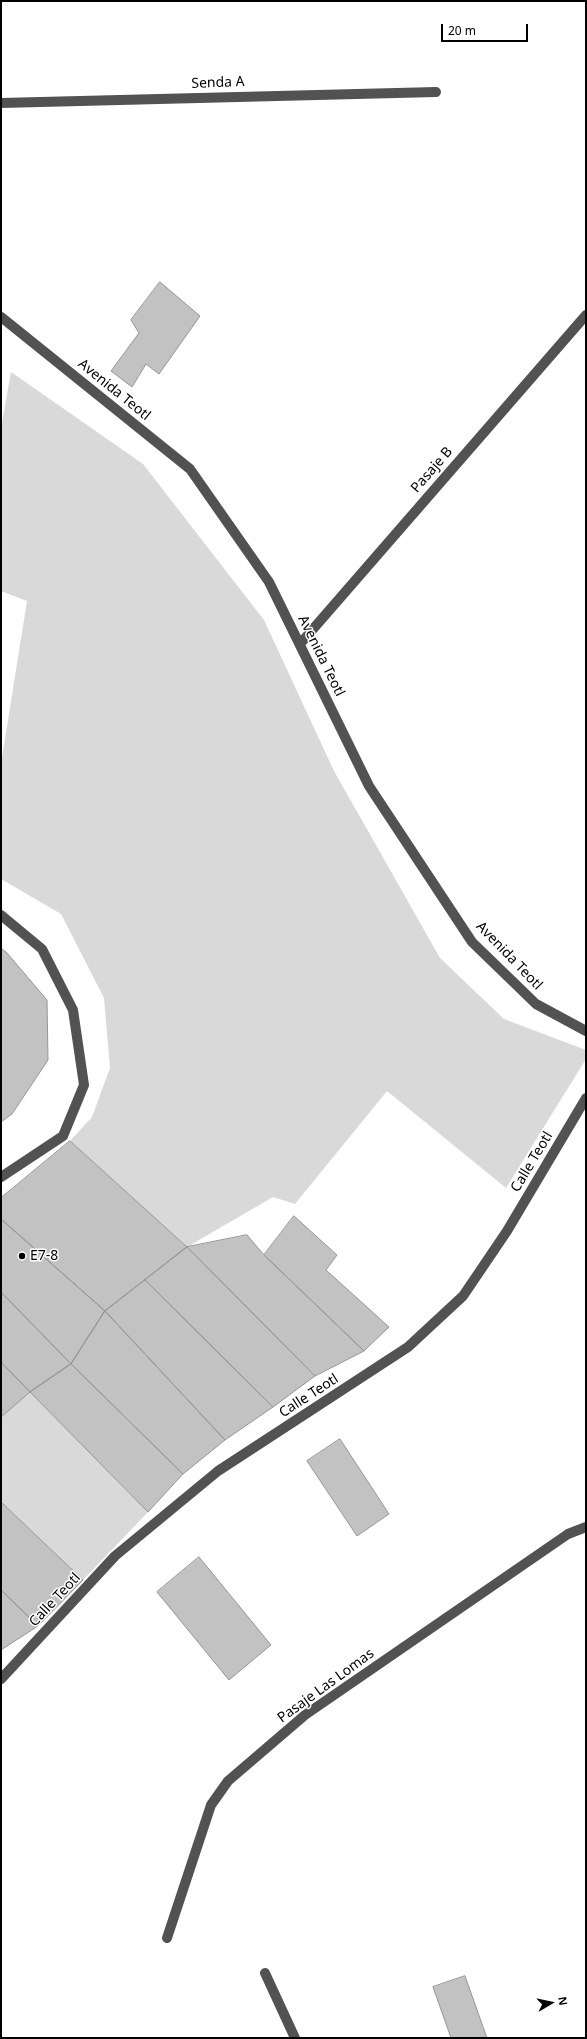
<!DOCTYPE html>
<style>
body{margin:0}
#map{position:relative;width:587px;height:2039px;overflow:hidden;background:#fff;font-family:"Noto Sans",sans-serif}
canvas{display:block}
.frame{position:absolute;inset:0;border:2px solid #000;pointer-events:none}
.north{position:absolute;left:531px;top:1983px;width:40px;height:40px;-webkit-text-stroke:3px #fff;paint-order:stroke;rotate:81deg;font-size:11px;font-weight:700;line-height:16px;text-align:center;color:#000}
.north::after{content:'';display:block;margin:auto;width:14px;height:18px;background:#000;clip-path:polygon(50% 0,100% 100%,50% 72%,0 100%)}
.scale{position:absolute;left:441px;top:24px;width:87px;height:18px;box-sizing:border-box;border:2px solid #000;border-top:0;padding-left:5px;font-size:12px;line-height:14px;white-space:nowrap;color:#000;-webkit-text-stroke:3px #fff;paint-order:stroke}
</style>
<div id="map">
<canvas width="587" height="2039"></canvas>
<div class="frame"></div>
<div class="north">N</div>
<div class="scale">20 m</div>
</div>
<script>
const g = document.querySelector('canvas').getContext('2d');
g.lineJoin = 'round';
function paint(path, color) {
  g.fillStyle = color;
  g.fill(path, 'evenodd');
}
function strokePath(path, color, width, dash) {
  g.strokeStyle = color;
  g.lineWidth = width;
  g.lineCap = dash ? 'butt' : 'round';
  g.setLineDash(dash || []);
  g.stroke(path);
}
function drawText(font, color, halo, rows, align = 'center') {
  g.font = font + ' "Noto Sans",sans-serif';
  g.lineWidth = 3;
  g.setLineDash([]);
  g.textBaseline = 'middle';
  g.strokeStyle = halo;
  g.fillStyle = color;
  for (const [text, x, y, turn = 0] of rows) {
    g.save();
    g.translate(x, y);
    g.rotate((+turn || 0) * Math.PI / 180);
    g.textAlign = isNaN(turn) ? turn : align;
    if (halo) g.strokeText(text, 0, 0);
    g.fillText(text, 0, 0);
    g.restore();
  }
}
paint(new Path2D(`
 M11,372L143,464L264,620L334,771L440,958L504,1019L586,1050V1059L506,1188L387,1091L295,1204L273,1197L187,1247L70,1141L92,1117L110,1068L104,998L61,914L1,879V764L27,601L1,591V428Z
 M30,1392L148,1512L83,1580L1,1502V1417Z`), '#d9d9d9');
const building = new Path2D(`
 M160,282L200,316L159,374L146,364L132,387L111,371L139,333L131,320Z
 M1,948L7,953L47,1000L48,1060L12,1114L1,1122Z
 M70,1141L187,1247L105,1311L1,1219V1198Z
 M294,1216L337,1255L326,1270L389,1327L364,1351L264,1255Z
 M1,1219L105,1311L71,1364L1,1292Z
 M247,1235L264,1255L364,1351L315,1376L187,1247Z
 M187,1247L315,1376L273,1407L145,1280Z
 M145,1280L273,1407L225,1440L105,1311Z
 M1,1292L71,1364L30,1392L1,1362Z
 M105,1311L225,1440L183,1474L71,1364Z
 M1,1362L30,1392L1,1417Z
 M71,1364L183,1474L148,1512L30,1392Z
 M340,1439L389,1514L357,1536L307,1461Z
 M1,1502L83,1580L38,1626L1,1590Z
 M199,1557L271,1645L229,1680L157,1592Z
 M1,1590L38,1626L1,1650Z
 M465,1976L487,2038H451L433,1987Z`);
paint(building, '#c2c2c2');
strokePath(building, '#969696', 1);
strokePath(new Path2D(`
 M1,103L436,92
 M1,317L190,469L269,582L369,786L472,942L536,1004L586,1031
 M300,644L586,315
 M1,915L42,949L73,1010L84,1085L63,1136L1,1177
 M1,1679L115,1556L218,1471L408,1347L463,1296L507,1231L586,1098
 M167,1938L211,1805L228,1781L305,1715L568,1534L586,1527
 M265,1973L295,2038`), '#525252', 10);
for (const [x, y, r, color] of [
 [22,1256,4,"#000"]
]) {
  const dot = new Path2D();
  dot.arc(x, y, r, 0, 2 * Math.PI);
  g.fillStyle = color;
  g.fill(dot);
  strokePath(dot, '#fff', 1.5);
}
drawText('14px', '#000', '#fff', [
 ["Senda A",218,83,-2],
 ["Avenida Teotl",114,390,39],
 ["Pasaje B",432,470,-49],
 ["Avenida Teotl",321,656,64],
 ["Avenida Teotl",509,956,46],
 ["Calle Teotl",532,1162,-59],
 ["Calle Teotl",309,1396,-33],
 ["Calle Teotl",55,1600,-47],
 ["Pasaje Las Lomas",326,1686,-36]
]);
drawText('14px', '#000', '#fff', [
 ["E7-8",30,1256]
], 'left');
</script>
